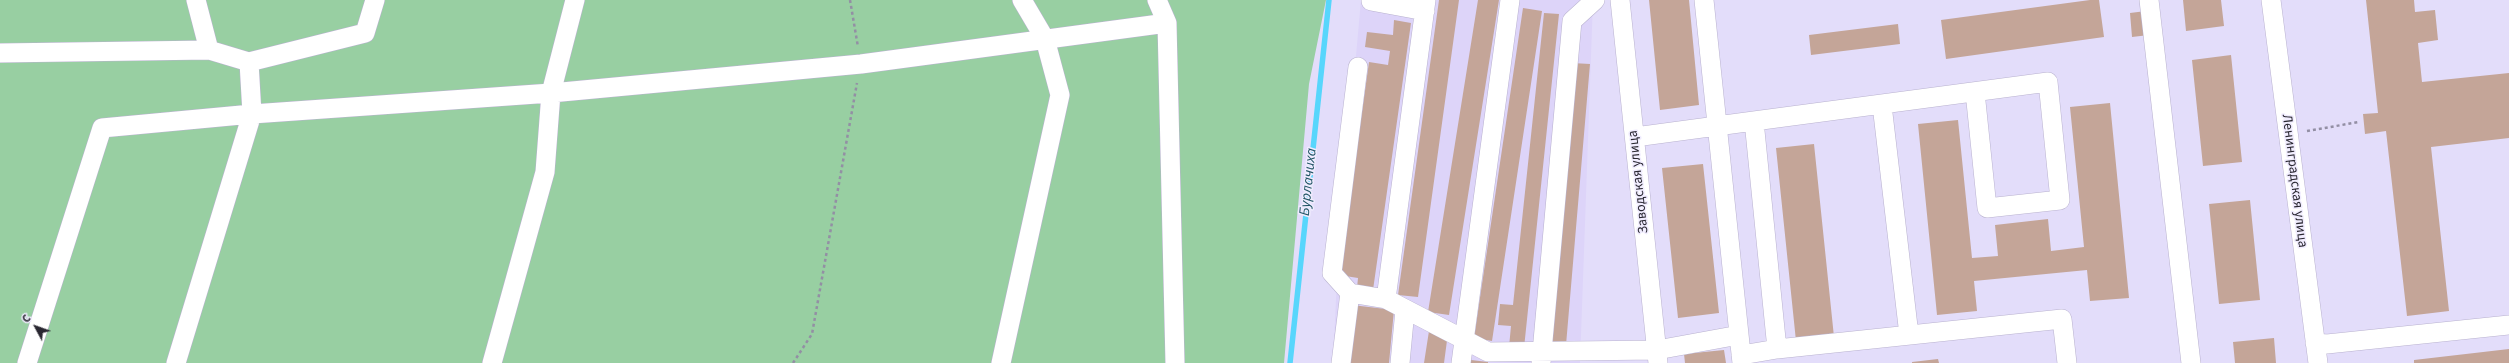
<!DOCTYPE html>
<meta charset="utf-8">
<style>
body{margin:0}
#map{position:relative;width:2509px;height:363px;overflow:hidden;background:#e3ddfa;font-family:"Source Sans 3",sans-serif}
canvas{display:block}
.north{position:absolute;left:16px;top:307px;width:40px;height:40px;-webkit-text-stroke:3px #f0ecfe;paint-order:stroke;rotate:311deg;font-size:11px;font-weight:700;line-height:16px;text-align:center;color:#292731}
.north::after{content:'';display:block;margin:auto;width:14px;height:18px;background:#292731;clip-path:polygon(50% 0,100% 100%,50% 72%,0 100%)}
</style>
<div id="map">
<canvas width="2509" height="363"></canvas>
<div class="north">С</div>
</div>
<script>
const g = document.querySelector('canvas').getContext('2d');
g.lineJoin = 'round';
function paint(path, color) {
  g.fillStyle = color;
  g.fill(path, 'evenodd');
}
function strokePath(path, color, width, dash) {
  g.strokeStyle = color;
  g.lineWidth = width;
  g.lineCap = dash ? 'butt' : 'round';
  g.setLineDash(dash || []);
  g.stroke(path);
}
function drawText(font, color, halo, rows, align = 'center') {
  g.font = font + ' "Source Sans 3",sans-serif';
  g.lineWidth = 3;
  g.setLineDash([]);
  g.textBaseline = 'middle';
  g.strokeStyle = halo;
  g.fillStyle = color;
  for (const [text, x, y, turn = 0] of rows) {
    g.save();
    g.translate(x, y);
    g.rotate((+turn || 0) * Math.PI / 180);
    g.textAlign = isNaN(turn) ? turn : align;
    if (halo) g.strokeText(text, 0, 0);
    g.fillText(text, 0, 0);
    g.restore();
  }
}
paint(new Path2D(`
 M1361,0H1593L1580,363H1333L1338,257Z`), '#ddd4f9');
paint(new Path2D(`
 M0,0H1326L1309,84L1284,363H0Z`), '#98cfa2');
strokePath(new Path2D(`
 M1290,363L1329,0`), '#57d6fc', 5.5);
paint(new Path2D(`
 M1439,0H1459L1418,297L1398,295Z
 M1478,0H1499L1449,315L1428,312Z
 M1649,0H1689L1699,105L1660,110Z
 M2090,0H2099L2104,37L1946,59L1941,20Z
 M2183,0H2221L2224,26L2186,31Z
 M2366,0H2414L2415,12L2435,10L2438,40L2418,43L2422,82L2509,73V138L2431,147L2449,311L2407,316L2386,131L2365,134L2363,114L2378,113Z
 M1523,8L1542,11L1492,341L1474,338Z
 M2146,11L2149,35L2132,37L2130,13Z
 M1544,13L1559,14L1524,348L1509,347L1511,326L1498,325L1500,304L1513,305Z
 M1394,20L1411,23L1373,290L1357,288L1358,278L1339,275L1369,62L1388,65L1390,51L1365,47L1367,32L1393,35Z
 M1898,24L1900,44L1811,55L1809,35Z
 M2231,55L2242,162L2203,166L2192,60Z
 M1572,63L1590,64L1566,345L1549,344Z
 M2110,103L2129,298L2090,301L2087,270L1974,281L1977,311L1937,315L1918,124L1958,120L1972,258L1998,256L1995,225L2048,219L2051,251L2084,247L2070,107Z
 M1814,144L1834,337L1796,341L1776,148Z
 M1703,164L1719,313L1678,318L1662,168Z
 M2250,200L2260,300L2219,304L2209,204Z
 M1352,305L1394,310L1389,363H1346Z
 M1429,331L1448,333L1444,363H1424Z
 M2274,338L2276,363H2235L2233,342Z
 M2509,349V363H2414V360Z
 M1724,350L1726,363H1685L1684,354Z
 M1938,359L1939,363H1912V362Z
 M1471,360L1488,362V363H1470Z`), '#c4a598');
const minor = new Path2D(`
 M196,0L209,50
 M1157,0L1167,23L1175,363
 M1620,0L1658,363
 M1704,0L1742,363
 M2149,0L2191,363
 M2271,0L2318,363
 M1371,1L1425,11
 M0,53L209,50L249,62L252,114L551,93L861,64L1167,23
 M249,62L365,33L375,0
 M1358,67L1332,273L1350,293L1386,299L1488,352L1657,350L1739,335
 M1975,92L1987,208L2060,200L2048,82L1754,121L1777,349L2062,319L2067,363
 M1882,105L1909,335
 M1635,137L1754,121
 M1386,299L1426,0
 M2315,343L2327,344L2509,325
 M1741,355L1777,349
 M27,363L102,128L252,114L176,363
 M492,363L545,172L551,93L575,0
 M1001,363L1060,95L1045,39L1022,0
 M1341,363L1350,293
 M1400,363L1405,310
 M1461,363L1510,0
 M1541,363L1572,21L1595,0`);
strokePath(minor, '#b9b2cf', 20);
strokePath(new Path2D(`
 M850,0L858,47
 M2307,131L2359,122
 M793,363L812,334L857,83`), '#938fa4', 2.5, [3, 3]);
strokePath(minor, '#fff', 19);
drawText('14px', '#292731', '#f0ecfe', [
 ["Ленинградская улица",2294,181,83],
 ["Заводская улица",1639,182,-96]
]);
drawText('italic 15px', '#225666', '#f0ecfe', [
 ["Бурлачиха",1309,182,-84]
]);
</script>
